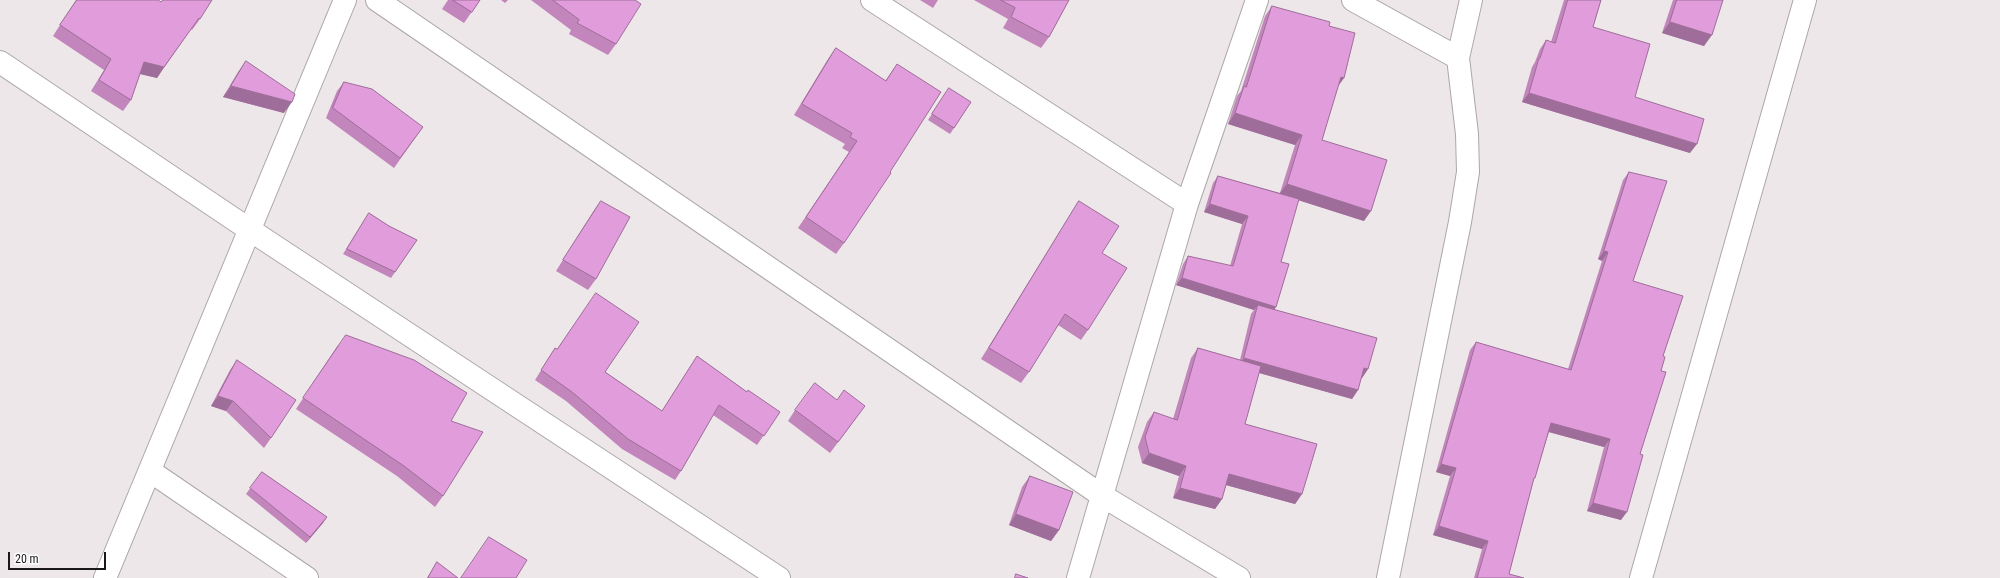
<!DOCTYPE html>
<style>
body{margin:0}
#map{position:relative;width:2000px;height:578px;overflow:hidden;background:#ede7e9;font-family:"Roboto Condensed",sans-serif}
canvas{display:block}
.scale{position:absolute;left:8px;top:552px;width:98px;height:18px;box-sizing:border-box;border:2px solid #1b1819;border-top:0;padding-left:5px;font-size:12px;line-height:14px;white-space:nowrap;color:#1b1819;-webkit-text-stroke:3px #fff;paint-order:stroke}
</style>
<div id="map">
<canvas width="2000" height="578"></canvas>
<div class="scale">20 m</div>
</div>
<script>
const g = document.querySelector('canvas').getContext('2d');
g.lineJoin = 'round';
function strokePath(path, color, width, dash) {
  g.strokeStyle = color;
  g.lineWidth = width;
  g.lineCap = dash ? 'butt' : 'round';
  g.setLineDash(dash || []);
  g.stroke(path);
}
function paint(path, color) {
  g.fillStyle = color;
  g.fill(path, 'evenodd');
}
const minor = new Path2D(`
 M377,0L1101,495L1239,578
 M872,0L1187,204
 M1353,0L1458,58
 M0,62L250,230L779,578
 M150,471L307,578
 M105,578L345,0
 M1078,578L1187,204L1257,0
 M1388,578L1460,222L1468,172L1467,134L1458,58L1471,0
 M1641,578L1805,0`);
strokePath(minor, '#ada7a9', 24);
strokePath(minor, '#fff', 22);
paint(new Path2D(`
 M76,0L161,2L200,19L192,30L191,29L157,78L140,74L131,100L123,111L91,91L104,70L53,36Z
 M448,0H480L464,23L442,9Z
 M501,0H508L505,3Z
 M531,0H635L616,44L608,55L569,34L571,30Z
 M920,0H938L933,8Z
 M974,0H1069L1049,37L1041,48L1003,28L1008,19Z
 M1564,0H1601L1593,27L1635,97L1690,153L1522,102L1532,67L1535,62L1540,49L1546,40L1551,42Z
 M1673,0H1723L1704,46L1662,33Z
 M1272,6L1329,26L1344,78L1338,86L1322,140L1364,221L1298,200L1281,262L1274,310L1368,369L1362,378H1361L1358,390L1352,399L1259,373L1245,424L1302,494L1295,504L1226,485L1222,499L1215,509L1173,498L1179,476L1142,463L1138,447L1147,422L1154,412L1173,419L1191,358L1198,348L1240,360L1251,314L1254,310L1176,285L1183,264L1188,256L1230,266L1242,224L1204,212L1213,183L1218,176L1280,193L1295,145L1228,124L1237,96L1241,91L1265,16Z
 M836,48L885,81L897,64L844,243L836,254L798,228L849,152L842,148L845,144L794,115L828,59Z
 M246,61L284,113L223,97L238,72Z
 M344,82L423,127L394,168L326,118L337,91Z
 M945,94L954,128L950,134L928,120Z
 M1629,172L1633,281L1663,356L1661,371L1640,454L1621,520L1587,511L1604,447L1549,432L1533,482L1509,574L1524,578H1474L1482,549L1433,535L1450,476L1436,472L1470,350L1476,342L1568,369L1602,261L1598,259L1623,180Z
 M601,201L596,279L588,290L556,271L593,212Z
 M1079,201L1102,253L1088,330L1081,340L1058,325L1029,372L1021,383L981,359L1072,212Z
 M369,213L389,226L417,240L391,278L343,254Z
 M338,345L451,421L443,496L435,507L397,476L296,409Z
 M555,348L605,372L662,411L697,356L747,392L780,412L757,445L713,415L681,471L675,480L622,449L566,401L535,380Z
 M237,360L271,438L264,448L226,411L211,406L230,370Z
 M795,410L857,417L830,453L788,421Z
 M262,472L327,517L323,523L306,543L246,494Z
 M1030,476L1059,530L1051,541L1009,525L1022,487Z
 M437,562L458,578H427Z`), '#c286bc');
paint(new Path2D(`
 M1670,22L1712,35L1704,46L1662,33Z
 M144,62L164,67L157,78L136,73Z
 M1341,77L1344,78L1336,89Z
 M231,86L292,102L284,113L223,97Z
 M1529,93L1697,144L1690,153L1522,102Z
 M1235,113L1302,135L1295,145L1228,124Z
 M1287,184L1371,211L1364,221L1279,194Z
 M1210,204L1248,216L1242,224L1204,212Z
 M1604,251L1608,252L1602,261L1598,259Z
 M1182,278L1276,307L1271,315L1258,305L1254,310L1176,285Z
 M1244,358L1358,390L1352,399L1238,367Z
 M1364,368L1368,369L1362,378L1357,377Z
 M218,396L233,401L226,411L211,406Z
 M1551,423L1610,439L1604,447L1545,431Z
 M1149,453L1186,466L1179,476L1142,463Z
 M1441,464L1456,468L1450,476L1436,472Z
 M1229,474L1302,494L1295,504L1222,484Z
 M1180,488L1222,499L1215,509L1173,498Z
 M1593,503L1627,512L1621,520L1587,511Z
 M1016,514L1059,530L1051,541L1009,525Z
 M327,517L323,523L306,543L310,537Z
 M1439,526L1488,541L1482,549L1433,535Z`), '#9e6d99');
const building = new Path2D(`
 M77,0H158L161,2L163,0H212L200,19L199,18L164,67L144,62L131,100L99,80L111,59L60,25Z
 M453,0H480L472,12Z
 M553,0H635L641,4L616,44L577,23L579,20Z
 M1001,0H1069L1049,37L1011,17L1015,8Z
 M1568,0H1601L1593,27L1650,44L1635,97L1704,119L1697,144L1529,93L1539,58H1540L1546,40L1555,43Z
 M1677,0H1723L1712,35L1670,22Z
 M1272,6L1330,22L1329,26L1355,33L1344,78L1341,77L1322,140L1387,160L1371,211L1287,184L1302,135L1235,113L1244,86L1246,87Z
 M836,48L886,81L897,64L941,92L890,172L891,173L844,243L806,217L857,141L850,137L852,133L802,104Z
 M246,61L295,94L292,102L231,86Z
 M344,82L372,89L423,127L400,158L333,108Z
 M949,88L971,102L954,128L932,114Z
 M1629,172L1667,181L1633,281L1683,296L1663,356L1665,357L1661,371L1666,372L1640,454L1643,455L1627,512L1593,503L1610,439L1551,423L1535,478H1534L1509,574L1524,578H1477L1488,541L1439,526L1456,468L1441,464L1476,342L1571,370L1608,252L1604,251Z
 M1218,176L1299,199L1281,262L1289,264L1276,307L1182,278L1188,256L1233,266L1248,216L1210,204Z
 M601,201L630,217L596,279L563,260Z
 M1079,201L1119,226L1102,253L1127,268L1088,330L1065,314L1029,372L989,348Z
 M369,213L389,226L417,240L395,272L347,249Z
 M596,293L639,322L605,372L662,411L697,356L747,392L748,390L780,412L764,436L719,405L681,471L628,439L572,392L541,370L555,348L557,349Z
 M1258,305L1377,338L1368,369L1364,368L1358,390L1244,358Z
 M346,335L414,360L467,393L451,421L483,432L443,496L404,466L303,398Z
 M1198,348L1261,366L1245,424L1317,444L1302,494L1229,474L1222,499L1180,488L1186,466L1149,453L1145,437L1154,412L1177,420Z
 M237,360L296,400L271,438L233,401L218,396Z
 M815,383L837,400L844,390L865,406L838,442L795,410Z
 M262,472L327,517L310,537L250,488Z
 M1030,476L1073,492L1059,530L1016,514Z
 M489,537L527,560L516,578H461Z
 M437,562L458,578H428Z
 M1016,574L1028,578H1015Z`);
paint(building, '#e19cdb');
strokePath(building, '#9e6d99', 1);
</script>
